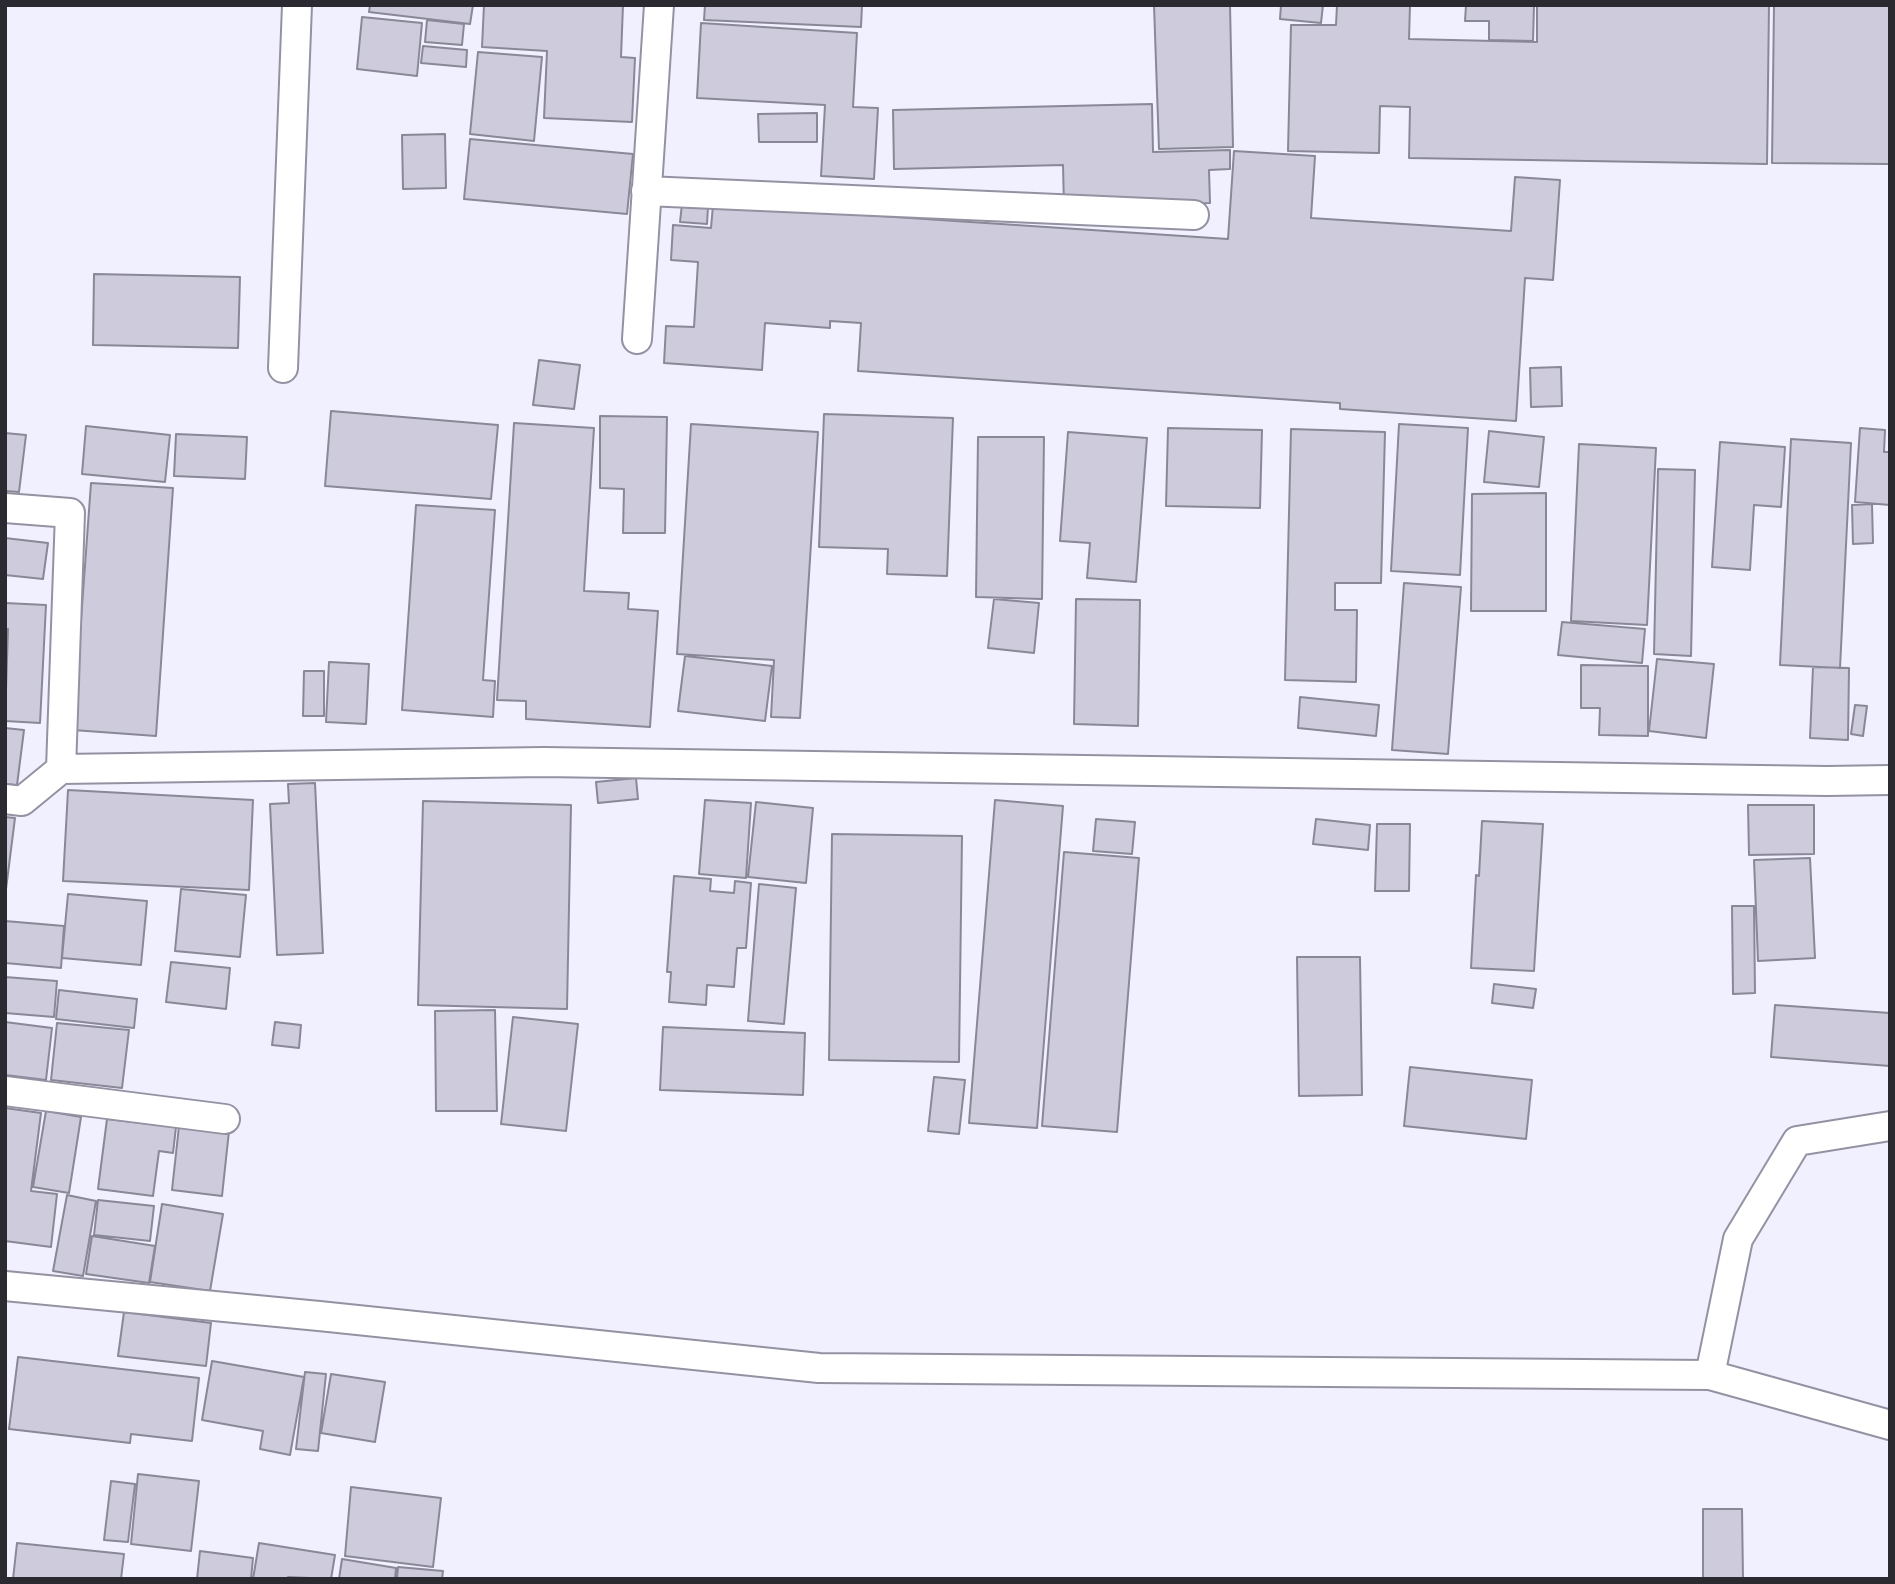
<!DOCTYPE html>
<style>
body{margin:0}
#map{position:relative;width:1895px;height:1584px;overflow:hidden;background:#f1f0fe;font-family:Karla,sans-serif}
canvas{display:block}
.frame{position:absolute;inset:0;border:7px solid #2a2a30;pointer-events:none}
</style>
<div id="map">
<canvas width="1895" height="1584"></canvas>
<div class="frame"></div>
</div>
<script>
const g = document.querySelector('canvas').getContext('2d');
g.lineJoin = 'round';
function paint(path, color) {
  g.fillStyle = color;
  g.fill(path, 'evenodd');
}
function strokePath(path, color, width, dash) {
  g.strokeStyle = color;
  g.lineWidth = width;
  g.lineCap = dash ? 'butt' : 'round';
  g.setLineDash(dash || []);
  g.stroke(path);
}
const building = new Path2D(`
 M370,5H473L470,24L369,12Z
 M484,5H623L621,57L635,58L632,122L544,118L547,51L482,47Z
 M705,5H862L861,27L704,20Z
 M1154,5H1230L1233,147L1159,149Z
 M1281,5H1323L1321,23L1280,19Z
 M1337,5H1410L1409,39L1537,42V5H1769L1767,164L1409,158L1410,107L1380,106L1379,153L1288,151L1291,25H1336Z
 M1466,5H1534L1533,41L1489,40V21H1465Z
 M1774,5H1890V164L1772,163Z
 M362,17L422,23L417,76L357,69Z
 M427,20L464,24L462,45L425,42Z
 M701,23L857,33L853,107L878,108L874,179L821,176L825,105L697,98Z
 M423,46L467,50L466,67L421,63Z
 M478,52L542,57L534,141L470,134Z
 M1152,104L1153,152L1230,150V169L1209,170L1210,203L1064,207L1063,165L894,169L893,110Z
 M817,113V142H759L758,114Z
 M445,134L446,188L403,189L402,135Z
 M470,139L633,154L627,214L464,199Z
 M1234,151L1315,156L1311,218L1511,231L1515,177L1560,180L1553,280L1525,278L1516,421L1340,409V403L858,371L861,323L830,321V328L765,323L762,370L664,363L666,326L694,327L698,262L671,260L673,225L711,228L713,205L1228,239Z
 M682,204L708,207L707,224L680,222Z
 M94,274L240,277L238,348L93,345Z
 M539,360L580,365L574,409L533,405Z
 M1561,367L1562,406L1531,407L1530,368Z
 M331,411L498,425L491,499L325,486Z
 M824,414L953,418L947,576L887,574L888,549L819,547Z
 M600,416L667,417L665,533H623L624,489L600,488Z
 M514,423L594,428L584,591L629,593L628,609L658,611L650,727L526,719V701L497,700Z
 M691,424L818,432L800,718L771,717L774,660L677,654Z
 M1399,424L1468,428L1460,575L1391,571Z
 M86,426L170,435L165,482L82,474Z
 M1168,428L1262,430L1260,508L1166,506Z
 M1860,428L1885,430L1884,452H1890V505L1855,502Z
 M1291,429L1385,432L1381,583H1335V610H1357L1356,682L1285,680Z
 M1489,431L1544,437L1539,487L1484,482Z
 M1068,432L1147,438L1136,582L1087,578L1090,543L1060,541Z
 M5,433L26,435L19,492L5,491Z
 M176,434L247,437L245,479L174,476Z
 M978,437H1044L1042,599L976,597Z
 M1791,439L1851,443L1840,668L1780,665Z
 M1720,442L1785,447L1781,507L1754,505L1750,570L1712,567Z
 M1579,444L1656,448L1647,625L1571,621Z
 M1658,469L1695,470L1691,656L1654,654Z
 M91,483L173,488L156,736L73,730Z
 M1546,493V611H1471L1472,494Z
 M1872,504L1873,543L1853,544L1852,505Z
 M416,505L495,510L483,680L495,681L493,717L402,710Z
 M5,538L48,543L43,579L5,575Z
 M1404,583L1461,587L1448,754L1392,750Z
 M994,599L1039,603L1034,653L988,648Z
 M1076,599L1140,600L1138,726L1074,724Z
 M5,603L46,605L40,723L5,721L8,629H5Z
 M1562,622L1645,629L1642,663L1558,655Z
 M685,656L772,666L765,721L678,711Z
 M1657,659L1714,664L1706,738L1649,731Z
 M329,662L369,664L366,724L326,722Z
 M1581,665L1648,666V736L1599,735L1600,708H1581Z
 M1813,667L1849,668L1848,740L1810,738Z
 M304,671H324V716H303Z
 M1300,697L1379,705L1376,736L1298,728Z
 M1855,705L1867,706L1863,736L1851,734Z
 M5,728L24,730L17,785L5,784Z
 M636,778L638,799L598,803L596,782Z
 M315,783L323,953L277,955L270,804L289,803L288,784Z
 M68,790L253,800L249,890L63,881Z
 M705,800L751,803L746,878L699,874Z
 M995,800L1063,806L1037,1128L969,1123Z
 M423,801L571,805L567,1009L418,1005Z
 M756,802L813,808L806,883L748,877Z
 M1748,805H1814V854L1749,855Z
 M5,817L15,818L5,897Z
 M1096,819L1135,822L1132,854L1093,851Z
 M1316,819L1370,825L1368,850L1313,844Z
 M1482,821L1543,824L1534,971L1471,968L1476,875L1479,876Z
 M1377,824H1410L1409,891H1375Z
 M832,834L962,836L959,1062L829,1060Z
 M1064,852L1139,858L1117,1132L1042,1126Z
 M1810,858L1815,958L1758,961L1754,860Z
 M674,876L711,879L710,891L734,893L735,881L751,883L746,948H737L734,987L707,985L706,1005L669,1002L671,972H667Z
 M759,884L796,888L784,1024L748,1021Z
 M181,889L246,895L240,957L175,951Z
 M68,894L147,901L141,965L62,958Z
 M1732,906H1754L1755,993L1733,994Z
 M5,921L64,926L61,968L5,963Z
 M1297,957H1360L1362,1095L1299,1096Z
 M171,962L230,968L226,1009L166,1002Z
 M5,977L57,981L54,1017L5,1013Z
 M1494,984L1536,989L1533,1008L1492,1003Z
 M59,990L137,999L134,1028L56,1019Z
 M1775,1005L1890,1013V1066L1771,1057Z
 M495,1010L497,1111H436L435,1011Z
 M513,1017L578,1024L566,1131L501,1124Z
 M5,1022L52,1028L46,1080L5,1075Z
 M275,1022L301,1025L299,1048L272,1045Z
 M57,1023L129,1030L122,1088L51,1080Z
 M663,1027L805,1033L803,1095L660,1090Z
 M1410,1067L1532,1080L1526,1139L1404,1126Z
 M934,1077L965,1080L959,1134L928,1131Z
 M5,1108L41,1113L31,1191L57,1194L51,1247L5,1241Z
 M46,1111L81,1117L69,1193L33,1187Z
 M107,1119L176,1127L173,1153L159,1151L153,1196L98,1189Z
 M179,1126L229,1131L222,1196L172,1190Z
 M67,1195L96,1201L83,1276L53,1271Z
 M98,1200L154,1206L150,1241L94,1235Z
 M162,1204L223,1214L210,1291L150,1282Z
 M92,1236L155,1246L149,1283L86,1274Z
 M124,1312L211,1323L206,1366L118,1356Z
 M18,1357L199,1378L192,1441L131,1434L130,1443L9,1429Z
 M212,1361L304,1377L290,1455L260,1449L263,1431L202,1420Z
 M305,1372L326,1374L318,1451L296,1449Z
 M331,1374L385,1382L375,1442L321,1433Z
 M138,1474L199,1481L191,1551L131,1544Z
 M111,1481L135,1484L128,1542L104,1540Z
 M351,1487L441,1498L433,1567L345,1556Z
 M1703,1509H1742L1743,1579H1703Z
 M17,1543L124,1554L121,1579H13Z
 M259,1543L335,1555L331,1579L288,1577L287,1579H253Z
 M200,1551L253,1558L251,1579H197Z
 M342,1559L396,1568L395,1579H339Z
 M398,1567L443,1571L442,1579H397Z`);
paint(building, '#ceccdc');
strokePath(building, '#898897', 2);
const street = new Path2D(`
 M646,191L1194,215
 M637,339L659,5
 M283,368L297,5
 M5,508L70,513L61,769
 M5,799L22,801L61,769L544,762L1827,781L1890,780
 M5,1091L225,1119
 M5,1286L319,1316L819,1368L1710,1375L1738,1239L1797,1141L1890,1126
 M1710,1375L1890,1425`);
strokePath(street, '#9492a2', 32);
strokePath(street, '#fff', 28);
</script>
